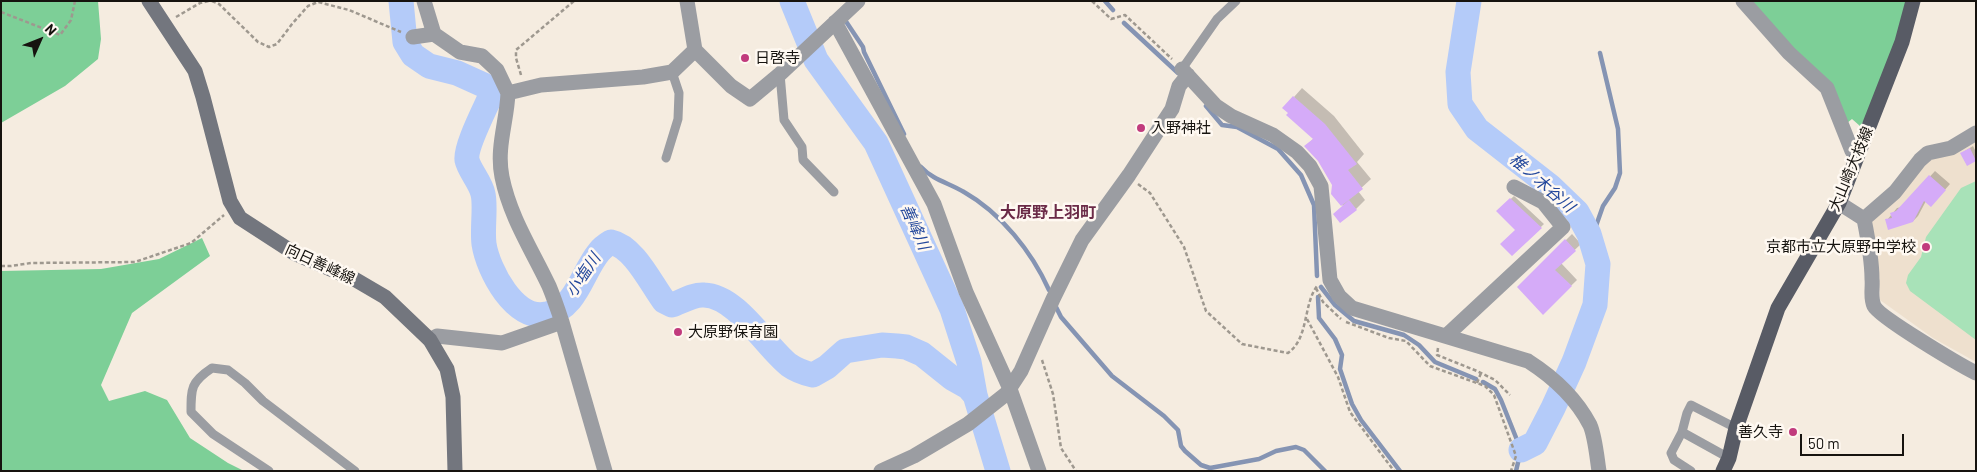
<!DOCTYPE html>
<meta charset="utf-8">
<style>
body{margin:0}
#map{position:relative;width:1977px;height:472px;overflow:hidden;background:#f5ece0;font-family:Barlow,sans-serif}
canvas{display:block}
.frame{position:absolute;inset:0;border:2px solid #16130f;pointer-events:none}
.north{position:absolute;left:15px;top:15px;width:50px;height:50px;-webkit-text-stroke:4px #fff9f2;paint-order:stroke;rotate:46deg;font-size:14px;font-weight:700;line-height:20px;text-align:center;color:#16130f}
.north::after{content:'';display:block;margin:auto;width:18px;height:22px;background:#16130f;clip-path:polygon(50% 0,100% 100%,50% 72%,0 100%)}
.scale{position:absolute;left:1800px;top:434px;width:104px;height:22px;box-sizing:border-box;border:2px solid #16130f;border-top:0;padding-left:6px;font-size:15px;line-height:18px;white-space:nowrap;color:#16130f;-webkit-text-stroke:4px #fff9f2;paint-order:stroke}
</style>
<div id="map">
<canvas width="1977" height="472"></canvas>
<div class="frame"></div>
<div class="north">N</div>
<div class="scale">50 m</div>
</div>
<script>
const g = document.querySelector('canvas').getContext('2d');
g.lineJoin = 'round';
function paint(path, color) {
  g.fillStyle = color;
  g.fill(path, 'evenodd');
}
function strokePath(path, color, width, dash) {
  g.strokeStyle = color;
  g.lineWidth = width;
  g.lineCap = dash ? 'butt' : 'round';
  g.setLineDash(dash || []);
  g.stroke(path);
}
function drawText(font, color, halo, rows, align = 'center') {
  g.font = font + ' Barlow,"Noto Sans JP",sans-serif';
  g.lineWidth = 5;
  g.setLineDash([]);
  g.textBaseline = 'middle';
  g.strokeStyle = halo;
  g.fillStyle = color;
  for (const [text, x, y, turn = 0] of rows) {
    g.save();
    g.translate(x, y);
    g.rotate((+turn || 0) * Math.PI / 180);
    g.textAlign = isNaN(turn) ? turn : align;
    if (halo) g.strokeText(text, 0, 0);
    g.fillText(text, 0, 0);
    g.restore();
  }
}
paint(new Path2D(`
 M1976,139V362L1933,338L1880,300L1879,273L1870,223L1931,157Z`), '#eee0ce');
paint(new Path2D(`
 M1976,181V340L1910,291L1906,283L1908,275L1921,257L1926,237L1961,188Z`), '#a8e2b8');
paint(new Path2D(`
 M1,1H98L101,39L98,59L65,86L1,123Z
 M1749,1H1914L1866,118L1860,126L1852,119L1847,123Z
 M202,238L210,256L132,313L101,385L109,401L145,391L167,400L190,438L228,463L244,471H1V271L101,269L159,259Z`), '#7dcf97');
paint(new Path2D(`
 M1302,88L1334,116L1364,154L1357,162L1371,179L1358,191L1365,200L1356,209L1343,206L1332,193L1333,184L1319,161L1306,146L1314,138L1294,97Z
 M1973,146L1976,152V160L1968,164L1965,151Z
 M1935,171L1950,184L1936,200L1926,201L1918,216L1913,221L1887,220L1897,208L1902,207Z
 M1514,196L1544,224L1512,255L1516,230L1498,211Z
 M1572,234L1581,244L1561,263L1577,280L1543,313L1519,287Z`), '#0003');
strokePath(new Path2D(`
 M1105,1L1113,10
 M845,20L863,47L864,52L904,134
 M1124,23L1178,73
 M1206,106L1222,125L1237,127L1278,149L1301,175L1314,205L1317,276
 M921,167C933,180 949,183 964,192C1001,213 1032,252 1049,290
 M1591,240L1603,206L1615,188L1620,173L1618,129L1600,53
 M1321,287L1335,305L1354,321L1404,335L1419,345L1435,362L1476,379
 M1318,297L1319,318L1335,339L1342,355L1340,369L1352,404L1361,420L1400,471
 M1055,305L1061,317L1112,376L1164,416L1178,430L1181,446L1185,451L1201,465L1210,468L1259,459L1276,451L1296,447L1304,450L1325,471
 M1483,382L1495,389L1501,400L1521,450L1516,471`), '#8594b3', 4.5);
strokePath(new Path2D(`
 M401,1L405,42L413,55L429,66L457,73L488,87L491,95C485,109 465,147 467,160C469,170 481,183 483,194C486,206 482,229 484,244C488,270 515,322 547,314C577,308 582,272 599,252C602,248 606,245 611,242C634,247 650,282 664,301L672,305C681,302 694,294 704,295C737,296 765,346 789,365C796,370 804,373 813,375L827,367L845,351L882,345L897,346L906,347L922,354L952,378L968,387L975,395
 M792,1L816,60L876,143L952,309L969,362L975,395L998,471
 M1469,1L1458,72L1460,104L1477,129L1550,186L1577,212L1589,234L1598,264L1595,305L1574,362L1553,408L1535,443L1521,450`), '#b4cbf9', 25);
paint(new Path2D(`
 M1293,96L1325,124L1357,164L1348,170L1363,189L1341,206L1331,194L1332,185L1318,161L1304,146L1313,139L1286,115L1288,113L1282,108Z
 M1970,148L1976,161L1967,166L1960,153Z
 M1929,175L1946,190L1931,207L1924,201L1913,222L1888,230L1885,219L1892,218L1890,213L1896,211Z
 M1510,198L1542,228L1512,256L1500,244L1515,230L1496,211Z
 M1349,200L1357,210L1340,223L1333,214Z
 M1565,239L1576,251L1555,270L1572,286L1543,315L1517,287Z`), '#d5abf8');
strokePath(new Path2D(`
 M212,1L219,4L258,42L269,47L277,44L292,24L308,6L318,2L349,10L401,32
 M1092,1L1111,19L1125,15L1172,59
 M1,12L60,35L71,20L75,1
 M176,17L200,3L209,1
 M521,75L516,58V50L574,1
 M1138,184L1150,193L1184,247L1206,311L1242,344L1288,353C1309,338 1303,305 1317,286
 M1,266H11L31,263L135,262L191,243L224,215
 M1316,288L1323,302L1341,319
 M1307,319L1338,377L1350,412L1394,471
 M1346,322L1389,338L1406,341L1430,366L1485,386L1494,395L1516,456L1511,471
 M1438,348L1437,355L1477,371L1495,380L1510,395
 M1042,360L1053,394L1061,448L1076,471
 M1477,383L1481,373`), '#9e988f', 2.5, [4, 2.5]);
strokePath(new Path2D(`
 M1182,69L1217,19L1236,1
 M780,74L784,120L802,147L803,160L834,192
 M666,158L678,119L679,93L672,72
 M1682,432L1729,458
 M269,471L213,434L191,412C191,388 191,382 212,368L228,370L245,383L263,401L355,471
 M1691,471L1674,460L1671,453L1682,432L1687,413L1691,405L1736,428`), '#9b9da2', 9);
strokePath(new Path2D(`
 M424,1L434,34
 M687,1L695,50L731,86L750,99L780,74L858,1
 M1743,1L1789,53L1827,88L1852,151L1858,154
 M835,22L934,204L966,292L1010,389L1039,471
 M413,37L434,34L460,52L482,56L497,70L508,93
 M1182,69L1216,106L1231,116L1273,135L1297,152L1310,166L1321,186L1330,280L1339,296L1352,308L1528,361C1553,377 1576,398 1590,425C1595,436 1597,458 1599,471
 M1839,203L1864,219C1868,239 1872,259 1872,279C1873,288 1870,297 1874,306C1879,317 1960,365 1976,373
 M1864,219L1895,192L1920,160L1928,153L1951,148L1976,133
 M562,322C558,310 554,298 549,286C532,250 510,217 502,177C496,148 507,121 508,93L541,85L643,77L672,72L695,50
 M1446,336L1563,227L1543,202L1514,187
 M430,340L437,336L502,343L562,322L605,471
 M881,471L914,456L968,424L1006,394L1021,371L1053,299L1082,240L1129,175L1172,109L1179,86L1188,75`), '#9b9da2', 15);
strokePath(new Path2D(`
 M149,1L195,71L203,97L230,201L240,218L294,253L356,280L385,297L430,340L447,369L453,397L455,471`), '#73767e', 15);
strokePath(new Path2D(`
 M1723,471L1729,458L1736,428L1778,308L1839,203L1902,42L1913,1`), '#585b65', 15);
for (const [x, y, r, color] of [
 [745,58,5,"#c13b7d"],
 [1141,128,5,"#c13b7d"],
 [1926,247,5,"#c13b7d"],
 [678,332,5,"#c13b7d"],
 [1793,432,5,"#c13b7d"]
]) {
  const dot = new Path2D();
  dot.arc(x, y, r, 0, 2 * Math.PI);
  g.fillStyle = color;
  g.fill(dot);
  strokePath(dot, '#fff9f2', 2);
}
drawText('15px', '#16130f', '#fff9f2', [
 ["日啓寺",755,58],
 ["入野神社",1151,128],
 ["京都市立大原野中学校",1916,247,"right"],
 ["大原野保育園",688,332],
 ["善久寺",1783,432,"right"]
], 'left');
drawText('15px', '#16130f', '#fff9f2', [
 ["大山崎大枝線",1851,169,-67],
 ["向日善峰線",320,264,25]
]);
drawText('italic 16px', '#24489c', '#fff9f2', [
 ["椎ノ木谷川",1542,183,41],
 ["善峰川",915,227,66],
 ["小塩川",583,275,-56]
]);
drawText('bold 16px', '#6b2a47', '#fff9f2', [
 ["大原野上羽町",1048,213]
]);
</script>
